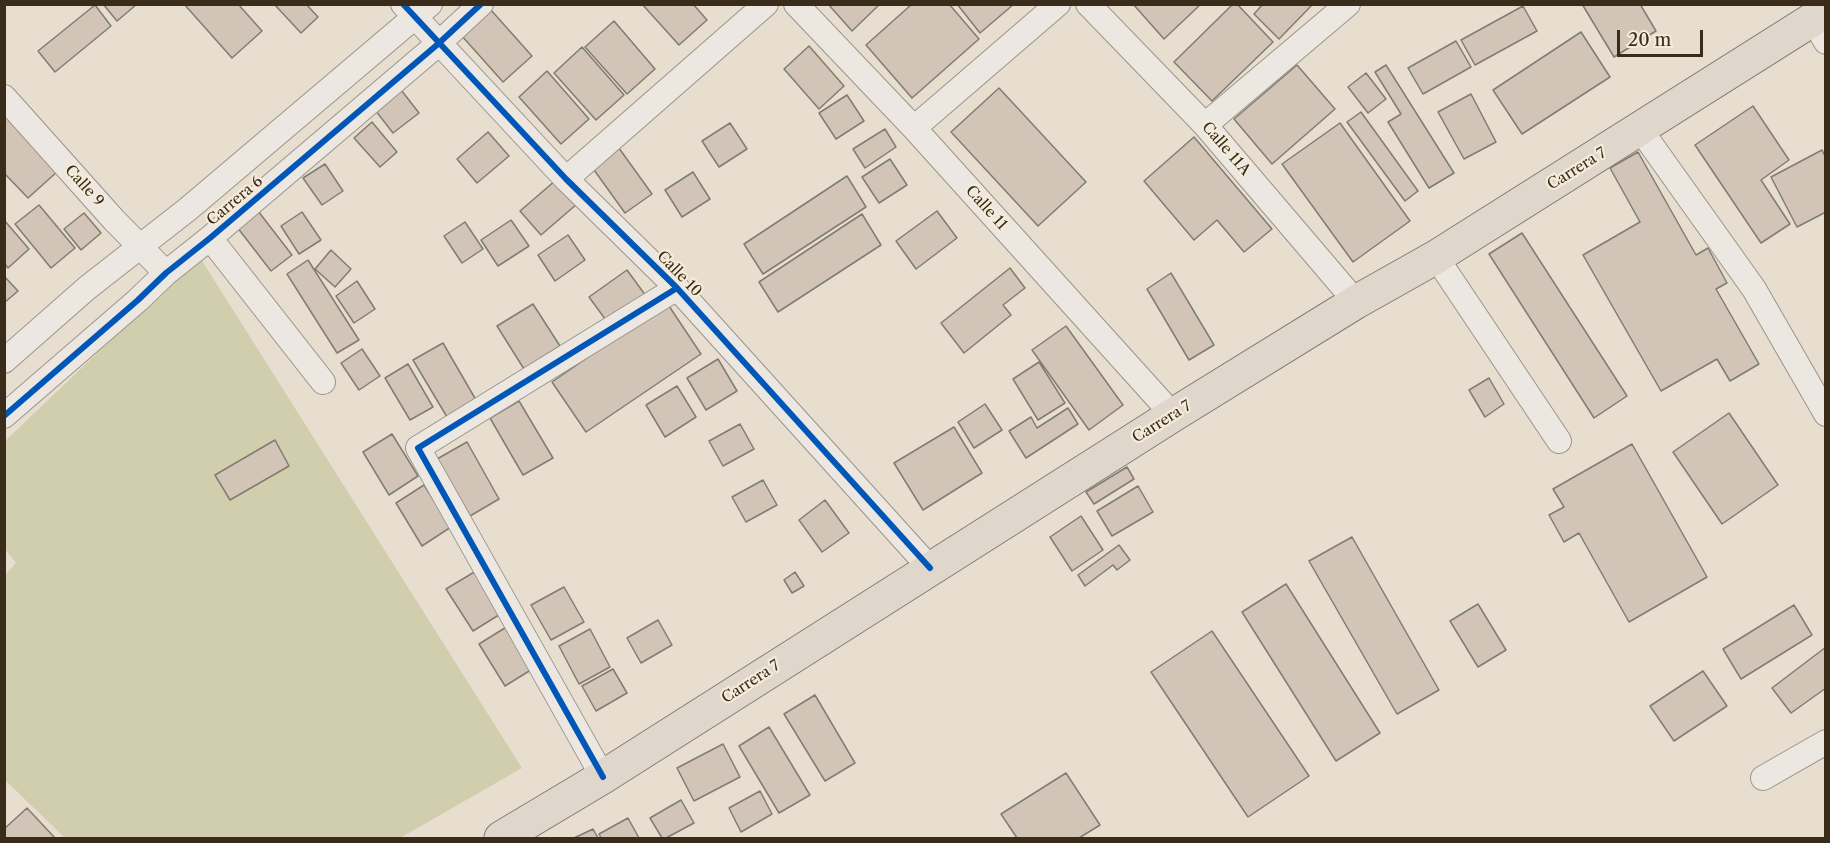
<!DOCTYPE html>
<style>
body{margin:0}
#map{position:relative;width:1830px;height:843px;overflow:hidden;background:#e7ded0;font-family:"Libre Caslon Text",serif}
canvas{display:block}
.frame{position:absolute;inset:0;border:6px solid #392c1a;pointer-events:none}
.scale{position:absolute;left:1617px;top:30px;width:86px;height:27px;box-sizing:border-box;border:3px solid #392c1a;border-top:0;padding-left:8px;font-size:18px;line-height:21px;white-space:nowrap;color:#392c1a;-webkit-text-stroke:4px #f5ebdb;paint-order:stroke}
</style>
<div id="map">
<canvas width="1830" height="843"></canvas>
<div class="frame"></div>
<div class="scale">20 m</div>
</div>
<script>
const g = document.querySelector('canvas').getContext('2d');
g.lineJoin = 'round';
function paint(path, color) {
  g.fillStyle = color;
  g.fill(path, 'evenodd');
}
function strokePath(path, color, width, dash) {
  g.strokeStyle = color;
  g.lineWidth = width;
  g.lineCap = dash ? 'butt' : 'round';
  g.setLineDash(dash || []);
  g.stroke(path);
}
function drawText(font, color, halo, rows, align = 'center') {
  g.font = font + ' "Libre Caslon Text",serif';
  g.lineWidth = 4.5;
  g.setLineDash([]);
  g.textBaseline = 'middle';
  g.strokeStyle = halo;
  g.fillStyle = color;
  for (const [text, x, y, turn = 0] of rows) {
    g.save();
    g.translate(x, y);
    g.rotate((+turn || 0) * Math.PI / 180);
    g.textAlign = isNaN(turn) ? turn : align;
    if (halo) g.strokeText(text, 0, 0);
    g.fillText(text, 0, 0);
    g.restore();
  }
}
paint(new Path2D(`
 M199,256L522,768L400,838H65L5,780V575L16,563L5,549L4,442Z`), '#d1ceae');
const building = new Path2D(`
 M103,4H137L117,21Z
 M184,4H238L262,31L232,58Z
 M274,4H306L318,17L301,33Z
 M642,4H693L707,20L679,45Z
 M828,4H880L852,31Z
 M912,4H949L979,39L912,98L866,45Z
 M957,4H1014L980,33Z
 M1133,4H1201L1164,39Z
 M1233,4H1237L1273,42L1212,101L1174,62Z
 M1263,4H1313L1279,39L1254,14Z
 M1582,4H1640L1656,31L1614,57Z
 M95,5L111,26L55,72L38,51Z
 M1523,6L1537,31L1475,65L1461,40Z
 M490,9L532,56L503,82L461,35Z
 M614,21L655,69L627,94L585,47Z
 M1581,32L1610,77L1522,134L1493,90Z
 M1456,41L1471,67L1423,94L1408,68Z
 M809,46L844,86L819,109L784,69Z
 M582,47L624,95L596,120L554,73Z
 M1297,65L1335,109L1272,164L1234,119Z
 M1386,65L1454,173L1429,188L1388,122L1401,114L1375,72Z
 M547,71L589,119L561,144L519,97Z
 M1366,73L1386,99L1368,113L1348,87Z
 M398,86L419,113L393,133L372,106Z
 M999,88L1086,182L1038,226L951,132Z
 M1471,94L1496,142L1464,159L1438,112Z
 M847,95L864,121L836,139L819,113Z
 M1753,106L1789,160L1761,180L1790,224L1761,243L1695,145Z
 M1361,112L1418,191L1405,201L1347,122Z
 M7,115L58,171L28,198L4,173V117Z
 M372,122L397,152L380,167L354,138Z
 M730,123L747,149L719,167L702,141Z
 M1340,123L1410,221L1353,262L1282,164Z
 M885,129L896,147L865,168L853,149Z
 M488,132L509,156L477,183L457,159Z
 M1194,137L1272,229L1244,252L1217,220L1194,240L1144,181Z
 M616,144L652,194L625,213L589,163Z
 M1822,150L1826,158V212L1797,227L1771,177Z
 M1638,152L1696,255L1708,248L1727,283L1716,289L1759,364L1730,381L1717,359L1661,391L1583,255L1640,222L1610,168Z
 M890,159L907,185L879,203L862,177Z
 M325,164L343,191L322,205L303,178Z
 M693,172L710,199L682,217L665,190Z
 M847,176L866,207L763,274L744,244Z
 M556,180L577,204L541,235L520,211Z
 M39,205L75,248L51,268L15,224Z
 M258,211L292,255L271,271L237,227Z
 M937,211L957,238L916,269L896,241Z
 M302,212L321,240L299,254L281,226Z
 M84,213L101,233L81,250L64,229Z
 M862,214L881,245L778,312L759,282Z
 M4,220L29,249L8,268L4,263Z
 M511,220L529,246L498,266L481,240Z
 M465,222L483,249L462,263L444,236Z
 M1522,233L1627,396L1594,418L1489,254Z
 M568,235L585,260L555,281L538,255Z
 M331,250L351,269L335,287L315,269Z
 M308,260L359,340L337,353L287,274Z
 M1010,268L1025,288L1003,305L1011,315L964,353L941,323Z
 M627,270L646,296L608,323L589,297Z
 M1171,273L1214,345L1189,360L1147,289Z
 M4,276L18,291L4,303Z
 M357,281L375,309L354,323L336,296Z
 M667,303L701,354L586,432L552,382Z
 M533,304L560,346L524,369L497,326Z
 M1066,326L1123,405L1089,430L1032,350Z
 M443,343L476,400L447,417L413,360Z
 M362,349L380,376L359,390L341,363Z
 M718,359L737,391L706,410L687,378Z
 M1039,362L1065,403L1038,420L1013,379Z
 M408,364L433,407L410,420L385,378Z
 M1489,378L1504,404L1485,417L1469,390Z
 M677,386L696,417L665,437L646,405Z
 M519,401L553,458L523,475L490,418Z
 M985,404L1002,430L974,448L958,422Z
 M1068,408L1078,424L1026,458L1009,431L1031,417L1037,428Z
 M1729,413L1778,485L1722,524L1673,452Z
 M740,424L754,449L723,466L709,441Z
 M954,427L982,473L923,510L894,463Z
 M392,434L418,476L389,495L363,452Z
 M275,440L289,466L230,500L215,475Z
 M467,442L499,499L470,516L437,459Z
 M1632,444L1707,577L1629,622L1579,533L1564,542L1549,515L1564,507L1553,489Z
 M1127,467L1134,479L1094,504L1086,492Z
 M763,480L777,505L746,522L732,497Z
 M424,485L451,527L422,546L396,503Z
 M1138,486L1153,512L1112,536L1097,511Z
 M825,500L849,533L822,552L799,520Z
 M1081,516L1103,550L1072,571L1050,537Z
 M1352,537L1439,690L1397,714L1309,561Z
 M1119,545L1130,560L1117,570L1113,565L1085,586L1078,575Z
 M476,571L502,613L473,631L446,589Z
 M795,572L804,586L792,593L784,580Z
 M1286,584L1380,733L1336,761L1242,612Z
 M564,587L584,622L551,640L531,605Z
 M1478,604L1506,650L1478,667L1450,621Z
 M1794,605L1812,635L1741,679L1723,649Z
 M658,620L672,645L641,663L627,638Z
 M508,626L534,668L505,686L479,644Z
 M590,629L610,667L579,684L559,646Z
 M1212,631L1309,776L1248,817L1151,672Z
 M1826,647V688L1791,713L1772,688Z
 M613,669L627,693L596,711L582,686Z
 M1703,671L1727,706L1674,741L1650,706Z
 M815,695L855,763L825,781L784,714Z
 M769,727L810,795L779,813L739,746Z
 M723,744L740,777L694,801L677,768Z
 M1066,773L1100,825L1079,838H1017L1001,814Z
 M760,791L772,814L741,832L729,808Z
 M681,800L694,823L666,838H662L650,818Z
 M27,808L55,838H4V829Z
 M628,818L639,838H601L599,834Z
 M593,829L598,838H574Z`);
paint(building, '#d2c4b6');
strokePath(building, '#827b71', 1.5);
const minor = new Path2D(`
 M403,4L566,179L677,288L930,568
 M796,4L914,128L1173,415
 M1088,4L1205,125L1356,302
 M1813,20L1826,42
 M4,97L114,220L166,273
 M1205,125L1348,4
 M914,128L1058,4
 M1640,129L1754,289L1826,414
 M566,179L766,4
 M210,238L323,382
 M1436,257L1559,441
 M4,361L87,288L188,209L430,4
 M4,416L138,300L166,273L210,238L438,44L481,4
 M603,777L418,448L677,288
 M1763,778L1826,742`);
const primary = new Path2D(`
 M501,838L603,777L1173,415L1356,302L1436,257L1826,11`);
strokePath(minor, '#9b948a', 26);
strokePath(primary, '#827b71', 35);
strokePath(minor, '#ece7e0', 24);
strokePath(primary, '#dfd7cb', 33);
strokePath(new Path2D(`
 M403,4L566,179L677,288L930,568
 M4,416L138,300L166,273L210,238L438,44L481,4
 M603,777L418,448L677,288`), '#0057b8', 6);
drawText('15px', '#392c1a', '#f5ebdb', [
 ["Calle 11A",1226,149,49],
 ["Carrera 7",1577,169,-32],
 ["Calle 9",84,186,48],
 ["Carrera 6",235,201,-40],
 ["Calle 11",986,208,48],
 ["Calle 10",679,274,46],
 ["Carrera 7",1162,422,-32],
 ["Carrera 7",751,682,-33]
]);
</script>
